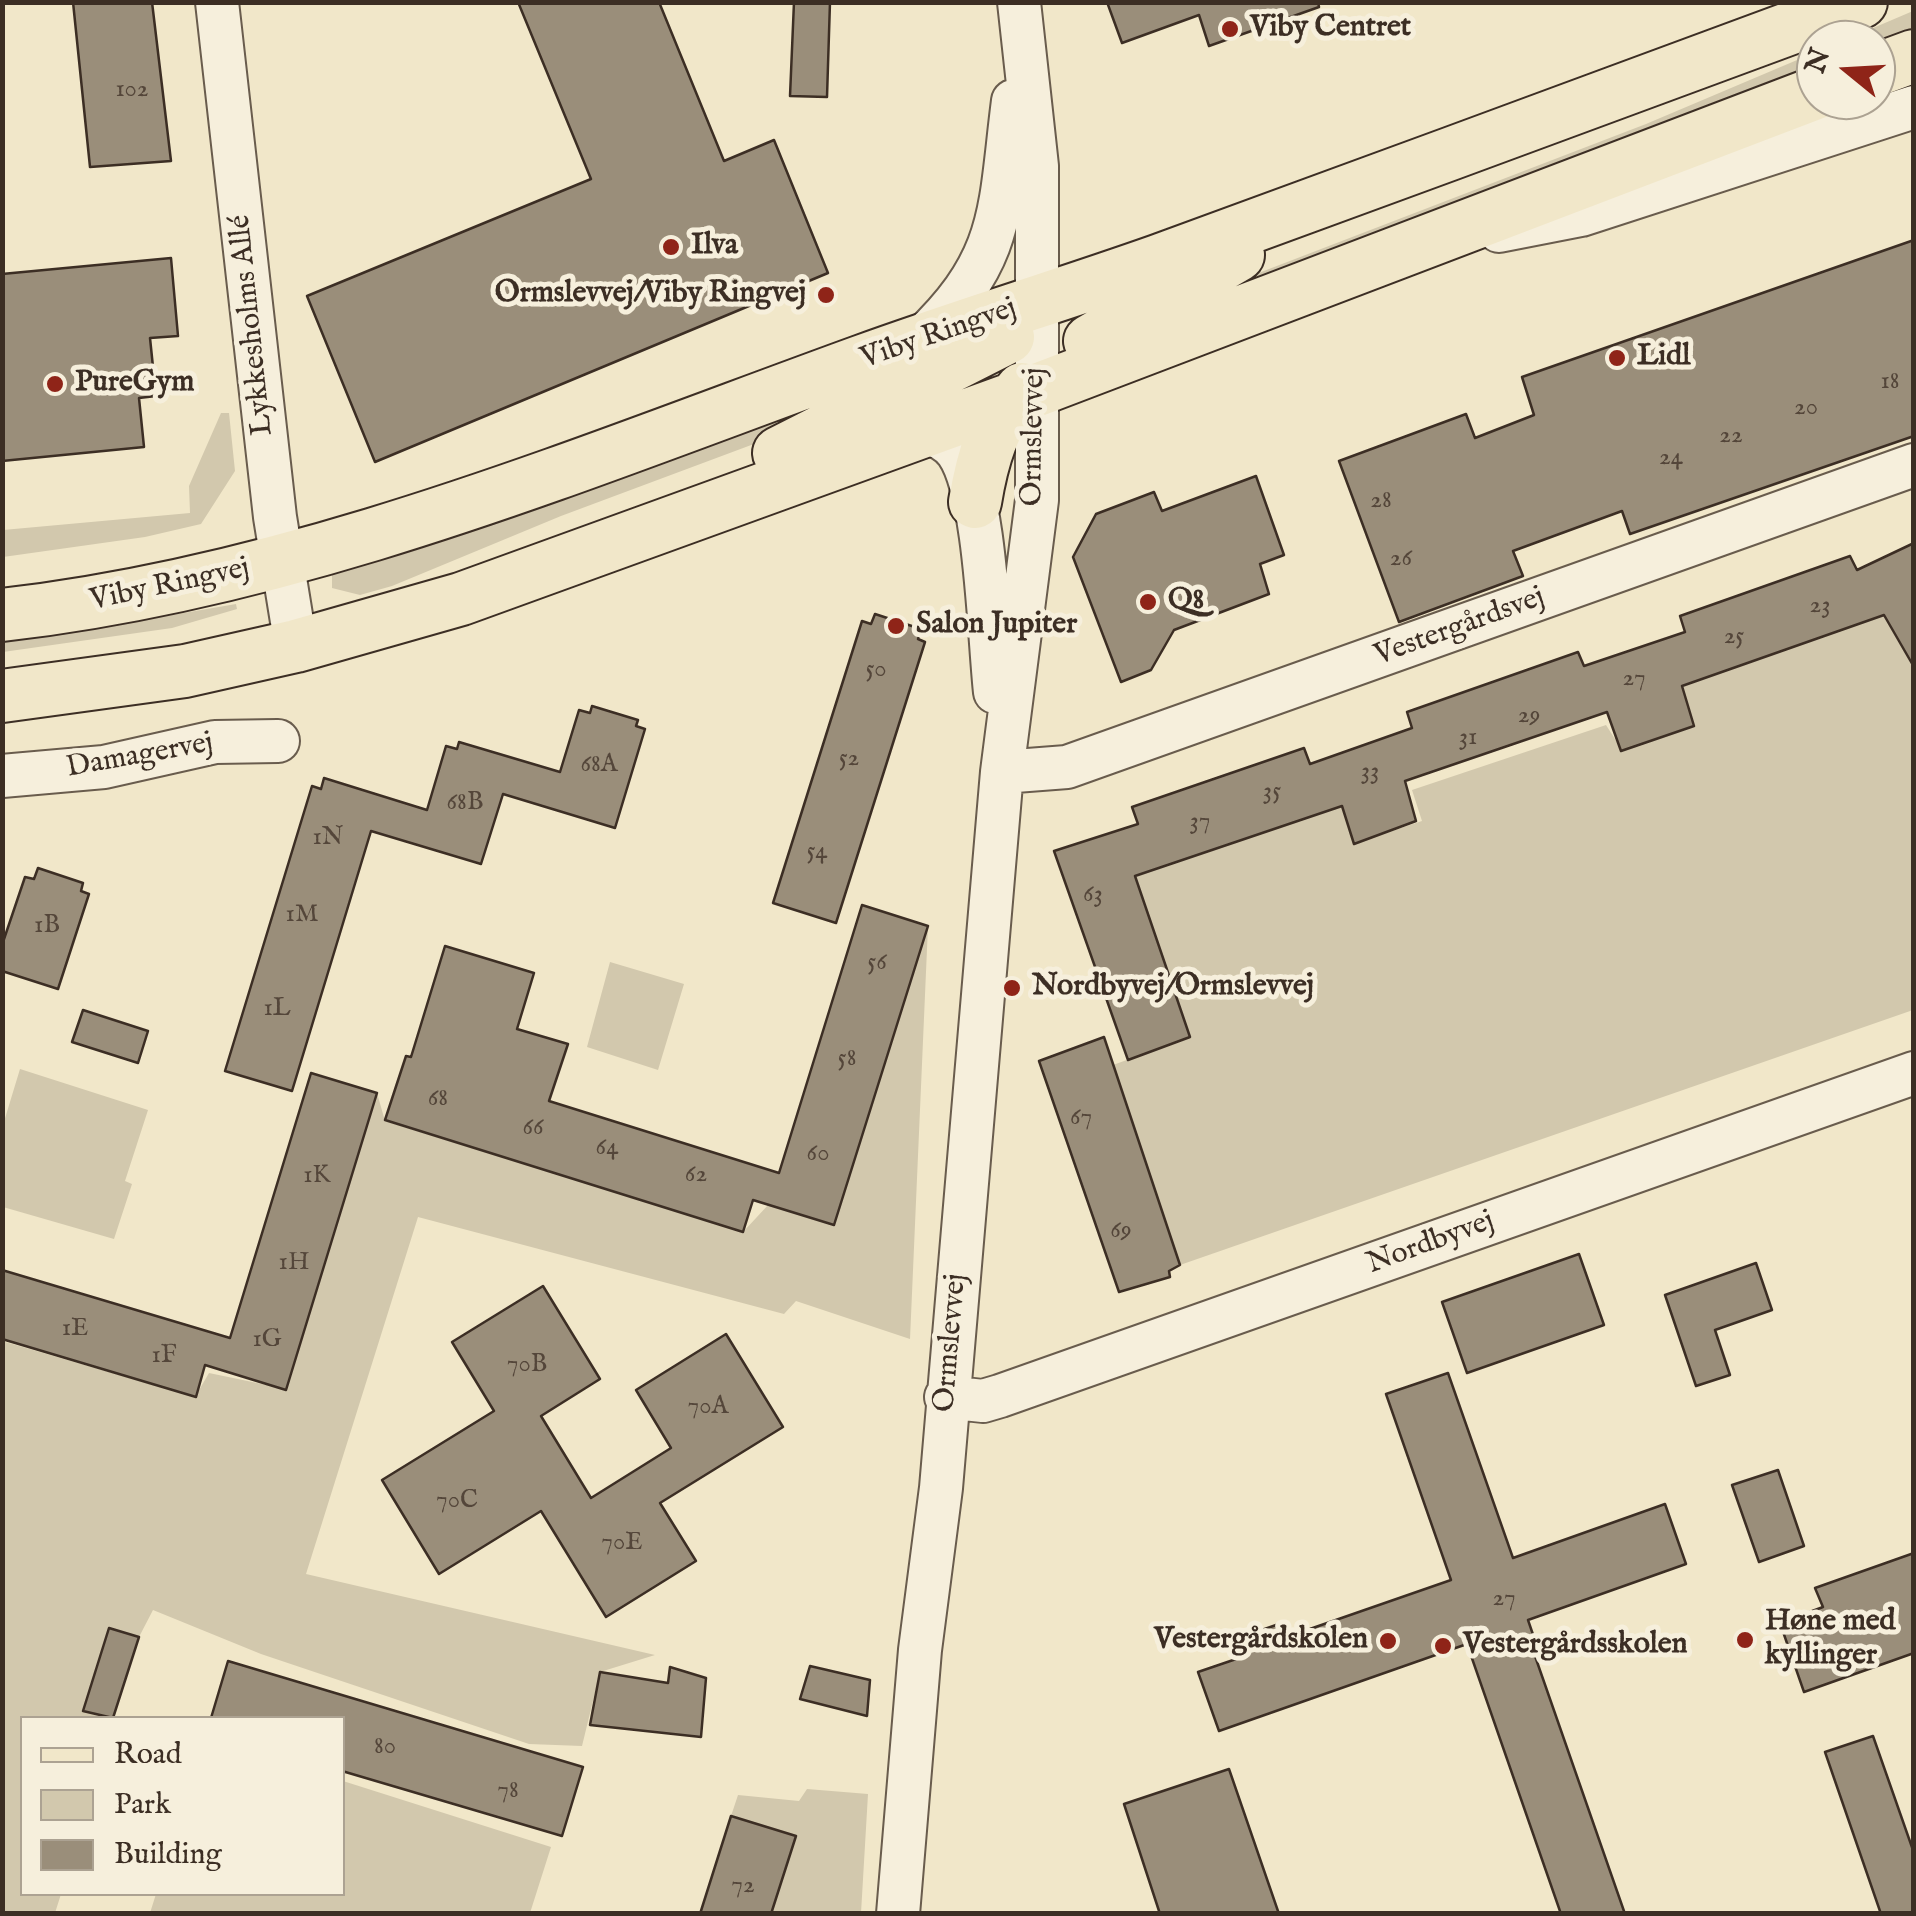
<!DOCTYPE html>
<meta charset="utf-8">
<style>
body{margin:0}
#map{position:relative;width:1916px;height:1916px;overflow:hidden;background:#f1e7c9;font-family:"IM FELL English",serif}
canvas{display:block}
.frame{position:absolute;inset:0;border:5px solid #3c2e24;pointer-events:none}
.legend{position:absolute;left:20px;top:1716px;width:325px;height:180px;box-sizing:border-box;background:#f6efdc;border:2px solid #aca292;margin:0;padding:12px 18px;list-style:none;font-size:30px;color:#3c2e24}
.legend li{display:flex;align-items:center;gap:20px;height:50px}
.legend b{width:50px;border:2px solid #aca292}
.north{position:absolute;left:1796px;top:20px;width:100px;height:100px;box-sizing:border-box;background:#f6efdc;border:2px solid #aca292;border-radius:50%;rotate:288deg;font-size:28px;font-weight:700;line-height:40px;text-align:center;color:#3c2e24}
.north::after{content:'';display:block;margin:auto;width:35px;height:45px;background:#8f2418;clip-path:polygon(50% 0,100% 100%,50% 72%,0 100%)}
</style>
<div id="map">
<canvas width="1916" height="1916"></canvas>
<div class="frame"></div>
<ul class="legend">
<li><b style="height:12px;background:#f1e7c9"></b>Road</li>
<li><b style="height:28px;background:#d2c8ad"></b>Park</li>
<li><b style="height:28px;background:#9a8e7a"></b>Building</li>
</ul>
<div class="north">N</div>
</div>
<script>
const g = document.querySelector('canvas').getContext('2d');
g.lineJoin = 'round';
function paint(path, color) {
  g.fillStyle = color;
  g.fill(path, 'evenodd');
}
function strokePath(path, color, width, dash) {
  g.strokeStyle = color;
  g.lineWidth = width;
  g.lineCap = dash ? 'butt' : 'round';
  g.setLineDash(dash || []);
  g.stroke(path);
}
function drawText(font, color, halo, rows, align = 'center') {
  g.font = font + ' "IM FELL English",serif';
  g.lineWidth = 10;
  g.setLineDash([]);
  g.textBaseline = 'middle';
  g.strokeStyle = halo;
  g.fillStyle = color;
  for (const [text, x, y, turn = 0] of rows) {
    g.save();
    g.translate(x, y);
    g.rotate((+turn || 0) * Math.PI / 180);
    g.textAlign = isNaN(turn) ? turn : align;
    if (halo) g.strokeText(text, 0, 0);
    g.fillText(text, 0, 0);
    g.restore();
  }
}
paint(new Path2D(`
 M1913,11V32L1876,47V40H1845Z
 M1816,52V70L1133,333L1230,284L1646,124Z
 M877,384L778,435L561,516L392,586L360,595L332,588V575Z
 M221,413H229L235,471L201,524L145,537L3,557V530L190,513L189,486Z
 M236,604L237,609L172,628L3,652V640L50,636Z
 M1884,615L1913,667V1010L1180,1265L1113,1065L1190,1037L1135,876L1342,806L1355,843L1422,821L1412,790L1606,725L1622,750L1694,727L1682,686Z
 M928,926L910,1339L796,1301L784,1314L418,1217L306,1574L655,1655L600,1672L582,1746L529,1744L261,1654L153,1610L139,1637L109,1629L84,1711L107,1718H22V1894H61L55,1913H3L2,1341L195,1397L209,1373L286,1389L377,1093L385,1121L743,1232L769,1204L834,1225Z
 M610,962L684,984L658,1070L587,1047Z
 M20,1069L148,1110L125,1181L132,1184L114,1239L3,1207V1125Z
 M343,1781L551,1847L530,1913H150L156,1894H342Z
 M807,1789L868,1794L861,1913H771L795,1837L731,1816L738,1795L799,1801Z`), '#d2c8ad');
const building = new Path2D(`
 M73,2H152L171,161L90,167Z
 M518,2H659L724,161L774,140L828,273L375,462L307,296L591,179Z
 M794,2H830L827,97L790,96Z
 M1107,2H1318L1319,7L1209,46L1199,15L1122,43Z
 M1914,240V436L1630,534L1622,511L1513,551L1523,576L1399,622L1339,461L1466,414L1475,438L1534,415L1522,377Z
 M171,258L178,336L150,338L156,396L139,398L144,447L2,461V274Z
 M1256,476L1284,555L1260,564L1269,594L1174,630L1151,670L1121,682L1073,557L1096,514L1154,492L1162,511Z
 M1914,543V667L1884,615L1682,686L1694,726L1621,751L1607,712L1405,781L1416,821L1354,844L1342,806L1135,876L1190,1037L1128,1060L1054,851L1138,824L1132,807L1304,748L1310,764L1412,728L1407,712L1578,652L1584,666L1685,632L1680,616L1850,556L1857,570Z
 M875,614L921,629L918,639L925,642L836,923L773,903L862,621L871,624Z
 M592,706L638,720L636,726L645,729L615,828L503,794L481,864L371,831L292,1091L225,1071L312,786L321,789L324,778L427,810L446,746L457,749L459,742L560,772L579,710L590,713Z
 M38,868L83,883L81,891L89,894L58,989L2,971V945L25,877L34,879Z
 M862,905L928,926L834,1225L753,1200L743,1232L385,1120L406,1056L411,1057L445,946L534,973L517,1029L568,1044L549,1101L779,1173Z
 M83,1010L148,1031L138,1063L72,1042Z
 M1104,1037L1180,1265L1169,1271L1170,1277L1119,1292L1039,1061Z
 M311,1073L377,1093L286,1390L205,1365L196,1397L2,1339V1270L230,1338Z
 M1579,1254L1604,1325L1467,1373L1442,1302Z
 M1756,1263L1772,1310L1715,1330L1730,1375L1696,1386L1665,1295Z
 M543,1286L600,1379L541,1416L591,1498L671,1448L636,1390L726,1334L783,1427L660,1503L696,1561L606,1617L541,1511L439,1574L382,1480L494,1411L452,1342Z
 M1448,1373L1513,1558L1665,1504L1686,1564L1528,1620L1540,1655L1535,1656L1625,1914H1561L1467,1644L1219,1731L1198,1672L1245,1656L1239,1638L1276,1625L1281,1639L1451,1580L1386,1394Z
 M1778,1470L1804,1546L1759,1562L1732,1485Z
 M1914,1553V1653L1804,1692L1780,1623L1823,1607L1815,1588Z
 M109,1628L139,1637L113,1718L83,1711Z
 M228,1661L583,1767L562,1836L342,1771V1718H211Z
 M810,1666L870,1680L867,1716L800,1699Z
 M670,1667L706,1678L701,1737L590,1725L600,1672L668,1683Z
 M1873,1736L1914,1853V1914H1881L1825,1752Z
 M1229,1769L1279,1914H1160L1124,1804Z
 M731,1816L796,1836L771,1914H700Z`);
paint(building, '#9a8e7a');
strokePath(building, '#3c2e24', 2.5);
const minor = new Path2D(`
 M217,2L275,517L296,646
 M1499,231L1581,215L1914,107
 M921,339C1006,258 999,210 1013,101
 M925,431C937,436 949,441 957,452C986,493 989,638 995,692
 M1002,772L1067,767L1914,465
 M2,776L104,767L215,742L278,741
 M946,1397L983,1401L1000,1396L1914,1073
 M898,1914L920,1650L941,1488L1002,772L1037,500V166L1019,2`);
const major = new Path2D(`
 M1876,70L1914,56
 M1090,341L1238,255
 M779,453L1008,337
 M975,502C982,459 993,421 1022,389
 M2,615C301,581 579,464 860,362C959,326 1059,296 1158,261C1393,176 1626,88 1861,2
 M2,696L185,671L296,646L461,599L1037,390L1816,93`);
strokePath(minor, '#695c4d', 46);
strokePath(major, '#3c2e24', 56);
strokePath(minor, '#f6efdc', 42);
strokePath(major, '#f1e7c9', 52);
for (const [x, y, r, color] of [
 [1230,29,10,"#8f2418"],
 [671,247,10,"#8f2418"],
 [826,295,10,"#8f2418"],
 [1617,358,10,"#8f2418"],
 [55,384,10,"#8f2418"],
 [1148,602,10,"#8f2418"],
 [896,626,10,"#8f2418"],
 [1012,988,10,"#8f2418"],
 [1745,1640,10,"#8f2418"],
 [1388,1641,10,"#8f2418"],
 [1443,1646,10,"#8f2418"]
]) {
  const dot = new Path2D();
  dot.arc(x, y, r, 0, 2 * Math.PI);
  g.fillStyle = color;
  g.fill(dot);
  strokePath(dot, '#f6efdc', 4);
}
drawText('25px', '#54463a', null, [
 ["102",132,91],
 ["18",1890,383],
 ["20",1806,409],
 ["22",1731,437],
 ["24",1671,459],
 ["28",1381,502],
 ["26",1401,560],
 ["23",1820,607],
 ["25",1734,638],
 ["50",876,671],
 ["27",1634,680],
 ["29",1529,717],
 ["31",1468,739],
 ["52",849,760],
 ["68A",599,766],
 ["33",1370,773],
 ["35",1272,793],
 ["68B",465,804],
 ["37",1200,823],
 ["1N",328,839],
 ["54",817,853],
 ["63",1093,896],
 ["1M",302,916],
 ["1B",47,927],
 ["56",877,964],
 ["1L",277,1010],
 ["58",847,1060],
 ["68",438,1100],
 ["67",1081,1119],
 ["66",533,1129],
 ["64",607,1149],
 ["60",818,1155],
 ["62",696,1176],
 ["1K",317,1177],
 ["69",1121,1232],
 ["1H",294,1264],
 ["1E",75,1330],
 ["1G",267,1341],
 ["1F",164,1357],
 ["70B",527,1366],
 ["70A",708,1408],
 ["70C",457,1502],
 ["70E",622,1544],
 ["27",1504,1600],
 ["80",385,1748],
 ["78",508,1792],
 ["72",743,1887]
]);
drawText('bold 30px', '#3c2e24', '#f6efdc', [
 ["Viby Centret",1250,29],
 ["Ilva",691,247],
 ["Ormslevvej/Viby Ringvej",806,295,"right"],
 ["Lidl",1637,358],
 ["PureGym",75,384],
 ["Q8",1168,602],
 ["Salon Jupiter",916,626],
 ["Nordbyvej/Ormslevvej",1032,988],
 ["Høne med",1765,1623],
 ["kyllinger",1765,1657],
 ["Vestergårdskolen",1368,1641,"right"],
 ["Vestergårdsskolen",1463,1646]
], 'left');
drawText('30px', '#3c2e24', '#f6efdc', [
 ["Lykkesholms Allé",253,325,-96],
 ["Viby Ringvej",939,335,-19],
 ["Ormslevvej",1035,437,-89],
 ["Viby Ringvej",170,586,-12],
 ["Vestergårdsvej",1460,628,-20],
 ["Damagervej",140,757,-10],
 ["Nordbyvej",1431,1244,-20],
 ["Ormslevvej",952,1343,-85]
]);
</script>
